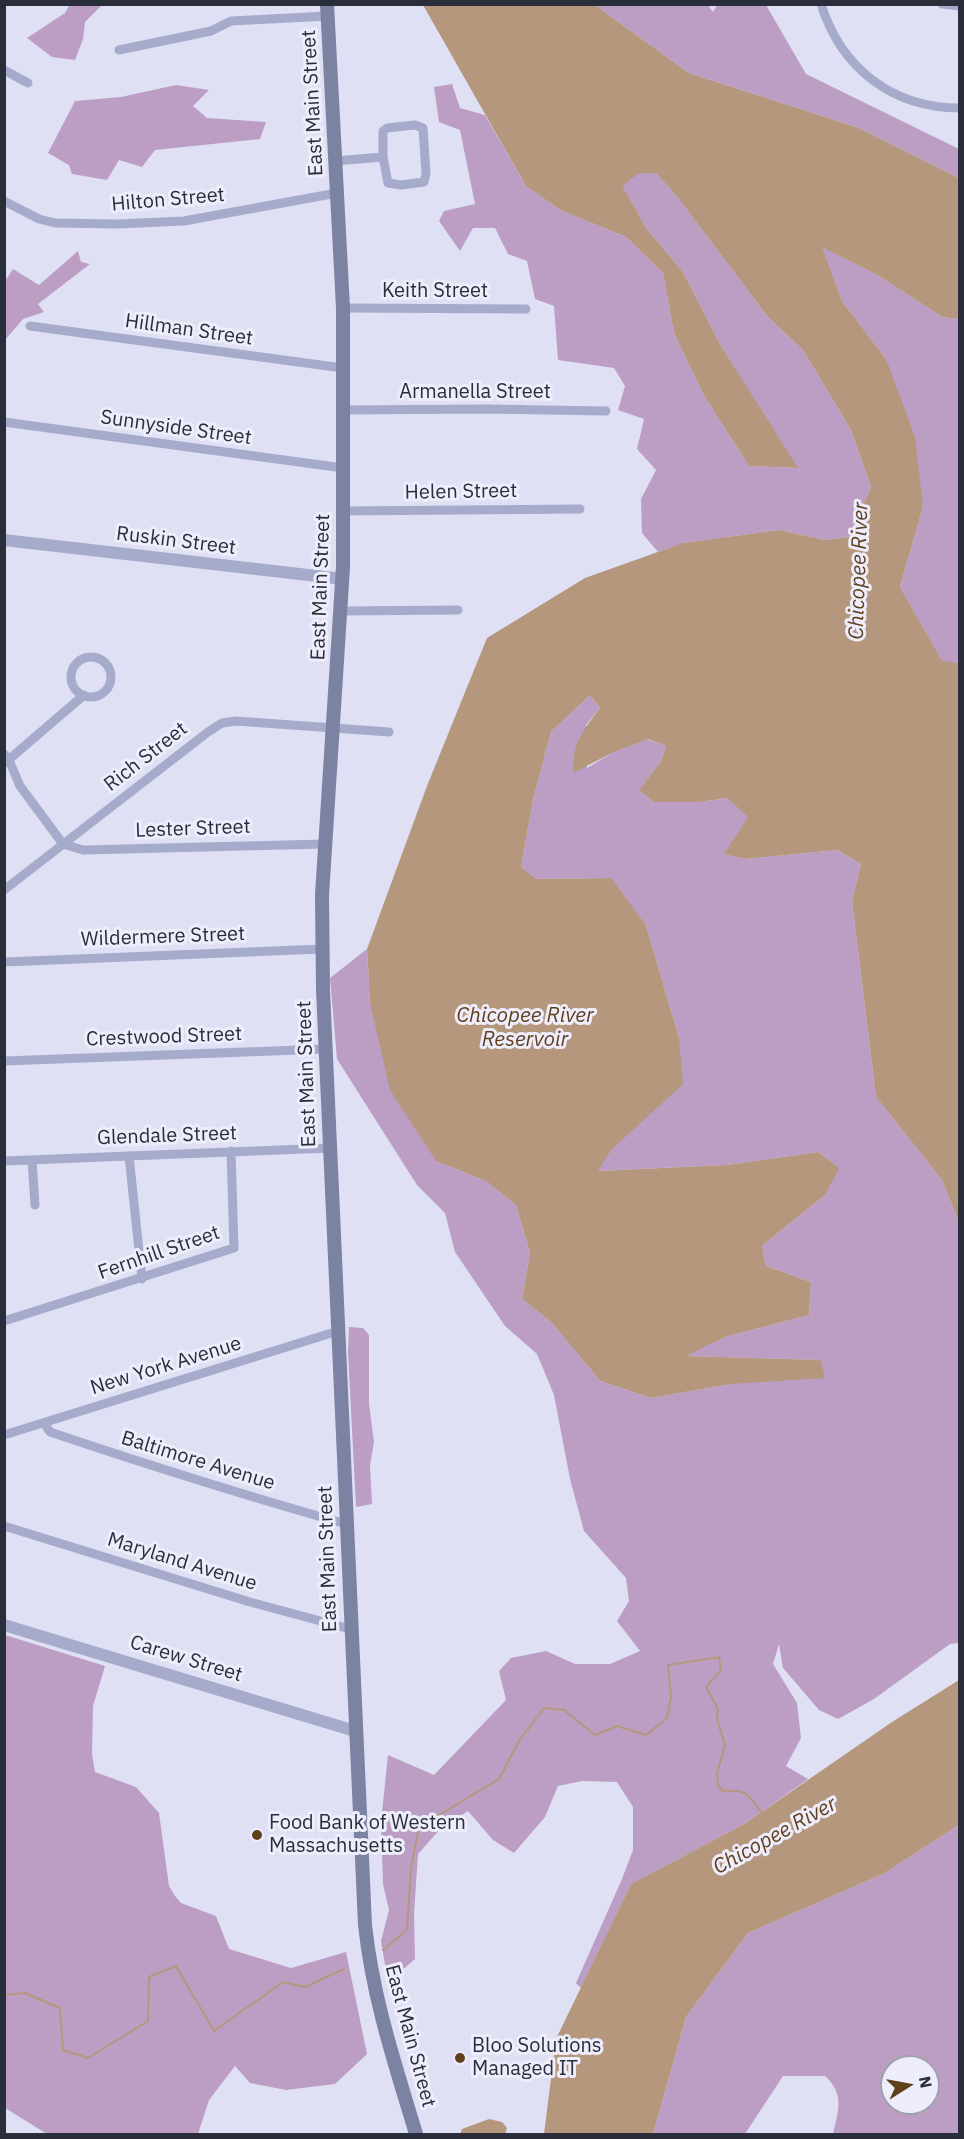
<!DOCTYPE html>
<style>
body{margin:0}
#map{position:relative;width:964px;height:2139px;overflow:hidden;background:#dfe0f4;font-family:"IBM Plex Sans",sans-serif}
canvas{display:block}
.frame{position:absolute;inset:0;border:6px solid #2a2e3b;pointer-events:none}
.north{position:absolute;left:880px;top:2055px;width:60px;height:60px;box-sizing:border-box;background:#ededfb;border:2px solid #9fa1ae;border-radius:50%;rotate:79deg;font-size:16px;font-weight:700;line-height:24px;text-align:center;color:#2a2e3b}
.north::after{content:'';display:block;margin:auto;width:21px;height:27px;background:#603f1c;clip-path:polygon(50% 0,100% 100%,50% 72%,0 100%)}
</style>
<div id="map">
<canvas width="964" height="2139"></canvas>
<div class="frame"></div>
<div class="north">N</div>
</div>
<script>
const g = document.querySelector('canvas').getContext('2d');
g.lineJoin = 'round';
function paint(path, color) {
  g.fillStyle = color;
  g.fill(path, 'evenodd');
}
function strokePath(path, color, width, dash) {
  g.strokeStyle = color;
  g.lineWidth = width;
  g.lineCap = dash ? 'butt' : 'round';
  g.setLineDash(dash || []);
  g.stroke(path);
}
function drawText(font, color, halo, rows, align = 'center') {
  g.font = font + ' "IBM Plex Sans",sans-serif';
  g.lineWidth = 6;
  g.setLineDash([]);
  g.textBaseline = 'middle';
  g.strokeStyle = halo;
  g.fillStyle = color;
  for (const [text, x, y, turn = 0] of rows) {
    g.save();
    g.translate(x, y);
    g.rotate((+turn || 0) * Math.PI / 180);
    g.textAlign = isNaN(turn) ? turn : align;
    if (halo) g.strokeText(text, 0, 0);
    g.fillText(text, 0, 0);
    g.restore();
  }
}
paint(new Path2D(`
 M70,4L102,5L85,22L83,39L75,60L52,57L27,38L65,13Z
 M595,5H708L713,12L717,5H766L806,74L959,149V178L859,128L689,73Z
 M452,84L460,108L485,115L526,186L560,210L626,237L663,273L674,333L703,394L749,466L797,468L720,344L683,272L647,229L621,185L639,172L656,173L678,198L767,316L803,350L851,430L871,487L849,537L825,540L779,530L684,543L658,552L642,533L641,499L656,470L637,449L644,419L618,410L625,386L614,368L558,360L554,306L535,299L527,261L508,254L495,228H473L460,251L439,221L444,211L475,204L460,130L439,122L434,87Z
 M176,85L209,90L193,106L207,118L266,122L260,139L155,150L142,167L119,160L107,180L72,174L69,165L48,153L75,101L121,97Z
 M821,246L879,276L942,317L959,319V663L942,662L900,587L923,507L886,359L842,301Z
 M78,251L81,262L90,264L38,304L44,312L23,319L5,340V281L13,269L39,285Z
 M590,695L600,708L586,725L587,768L612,753L647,739L666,746L661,761L639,790L654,802H701L727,798L749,817L725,854L745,859L837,850L861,864L852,901L876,1097L942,1180L959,1223V1643L950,1644L874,1699L838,1719L819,1710L783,1668L779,1644L773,1664L797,1703L801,1738L786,1766L808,1779L744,1824L631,1884L581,1988L576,1983L622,1879L633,1850V1807L617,1782L582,1781L558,1786L545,1817L514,1853L493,1840L468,1811L442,1827L418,1854L414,1914L415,1959L400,1972L385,1965L381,1941L389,1910L383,1884L381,1822L388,1755L434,1775L506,1700L499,1671L511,1658L546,1651L575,1664H610L640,1651L617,1621L629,1601L626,1578L584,1531L570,1479L554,1395L537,1354L505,1326L455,1252L445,1213L417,1185L337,1059L330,978L367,949L370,1003L436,1161L486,1181L516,1205L530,1253L522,1299L552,1323L600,1381L651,1398L731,1384L820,1360L685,1356L725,1337L809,1315L811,1282L766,1266L762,1246L826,1194L838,1168L818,1152L726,1165L597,1171L679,1038L646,925L610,878L536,879L521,867L533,800L551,732Z
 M349,1327L363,1328L369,1335V1404L374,1442L370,1465L372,1504L356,1507L348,1352Z
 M5,1635L105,1666L93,1706L92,1754L95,1772L136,1787L159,1813L169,1886L175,1896L181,1903L216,1916L229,1949L291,1968L346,1952L367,2054L335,2084L286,2090L250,2083L235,2066L209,2100L198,2134H47L5,2108Z
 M959,1825V2134H833C838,2111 845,2094 825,2076H783L745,2134H653L686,2017L748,1933L883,1874ZM892,2067H928V2103H892Z`), '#bc9ec5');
paint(new Path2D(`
 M423,5H595L689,73L859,128L959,178V319L942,317L879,276L822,247L842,301L886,359L915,437L923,507L900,587L942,661L959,663V1223L942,1180L876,1097L852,901L861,864L837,850L745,859L724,854L748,817L727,798L701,802H654L639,790L661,761L666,746L648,739L612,753L573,773C572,744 583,730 600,708L590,695L551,732L533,800L521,867L536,879L611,878L646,925L679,1038L683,1084L611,1150L598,1171L726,1165L818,1152L839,1168L826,1194L762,1246L766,1266L811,1282L809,1315L725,1337L686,1356L821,1360L825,1378L731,1384L651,1398L600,1381L552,1323L522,1299L530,1253L516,1205L486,1181L436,1161L390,1090L370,1003L367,949L427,786L487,638L585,578L683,543L779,530L825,540L849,537L871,487L851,430L803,350L767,316L678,198L656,173H639L622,186L647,229L683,272L720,344L798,468L749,466L703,394L674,333L663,273L626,237L560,210L526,186Z
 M959,1680V1825L883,1874L748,1933L686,2017L653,2134H544L556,2039L631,1884L744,1824L892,1722Z
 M489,2119L502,2122L507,2128L505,2134H460L462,2129Z`), '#b4977c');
strokePath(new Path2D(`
 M383,1950L407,1930L411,1868L419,1827L499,1779L519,1741L544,1708L564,1710L595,1735L617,1726L646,1735L667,1718L671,1697L668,1665L719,1657L721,1670L706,1687L718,1709L717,1719L725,1745L717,1774L718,1785L723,1791C747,1789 748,1794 761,1812
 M4,1995L25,1993L60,2008L63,2050L88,2058L148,2021L149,1977L176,1966L214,2031L283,1982L305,1987L344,1969`), '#b4977c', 2);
strokePath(new Path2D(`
 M821,4C841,68 892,108 960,108
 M942,4L960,6
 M119,50L211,31L231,21L328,16
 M4,70L28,83
 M415,125L423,128L426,174L424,182L401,185L388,183L383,157V131L387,128Z
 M335,161L383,157
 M4,201L39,219L55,223L118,224L184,221L337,193
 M343,308L526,309
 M30,326L343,368
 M343,410L487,409L606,411
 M4,422L343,468
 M343,511L580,509
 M341,611L458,610
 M71 677a20 20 0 1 1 40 0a20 20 0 1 1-40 0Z
 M4,754L9,760L20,786L63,844L83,850L325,844
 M6,762L84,695
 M4,890L208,732L222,723L236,721L389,732
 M4,962L322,949
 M4,1061L326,1049
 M129,1156L142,1279
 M32,1160L35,1205
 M4,1161L330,1148
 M4,1321L234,1248L231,1151
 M44,1423L50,1432C148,1465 247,1496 346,1524
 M4,1435L338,1331
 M4,1526L250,1602L350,1629`), '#a7abcb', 9);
strokePath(new Path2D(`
 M4,540L343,579
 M4,1625L355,1731`), '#a7abcb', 12);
strokePath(new Path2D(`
 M327,4L343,308V567L322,895L323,990L365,1925C373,1999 395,2064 416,2134`), '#7b82a2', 14);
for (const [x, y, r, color] of [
 [257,1835,6,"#603f1c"],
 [460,2058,6,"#603f1c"]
]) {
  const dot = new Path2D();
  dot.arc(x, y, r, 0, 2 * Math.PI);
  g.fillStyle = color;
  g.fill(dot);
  strokePath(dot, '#ededfb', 2);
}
drawText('20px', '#2a2e3b', '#ededfb', [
 ["East Main Street",313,103,-93],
 ["Hilton Street",168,200,-5],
 ["Keith Street",435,291],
 ["Hillman Street",189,330,8],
 ["Armanella Street",475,392],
 ["Sunnyside Street",176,428,8],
 ["Helen Street",461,492,-1],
 ["Ruskin Street",176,541,7],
 ["East Main Street",321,587,-88],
 ["Rich Street",146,757,-38],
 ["Lester Street",193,829,-2],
 ["Wildermere Street",163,937,-2],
 ["Crestwood Street",164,1037,-2],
 ["East Main Street",307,1074,-92],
 ["Glendale Street",167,1136,-2],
 ["Fernhill Street",159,1253,-19],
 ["New York Avenue",166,1366,-17],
 ["Baltimore Avenue",198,1461,17],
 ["East Main Street",328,1559,-92],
 ["Maryland Avenue",182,1562,17],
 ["Carew Street",186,1659,17],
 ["East Main Street",410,2036,75]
]);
drawText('20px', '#2a2e3b', '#ededfb', [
 ["Food Bank of Western",269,1823],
 ["Massachusetts",269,1846],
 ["Bloo Solutions",472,2046],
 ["Managed IT",472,2069]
], 'left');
drawText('italic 21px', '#603f1c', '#ededfb', [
 ["Chicopee River",859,571,-88],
 ["Chicopee River",525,1016],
 ["Reservoir",525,1040],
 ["Chicopee River",775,1836,-29]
]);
</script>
